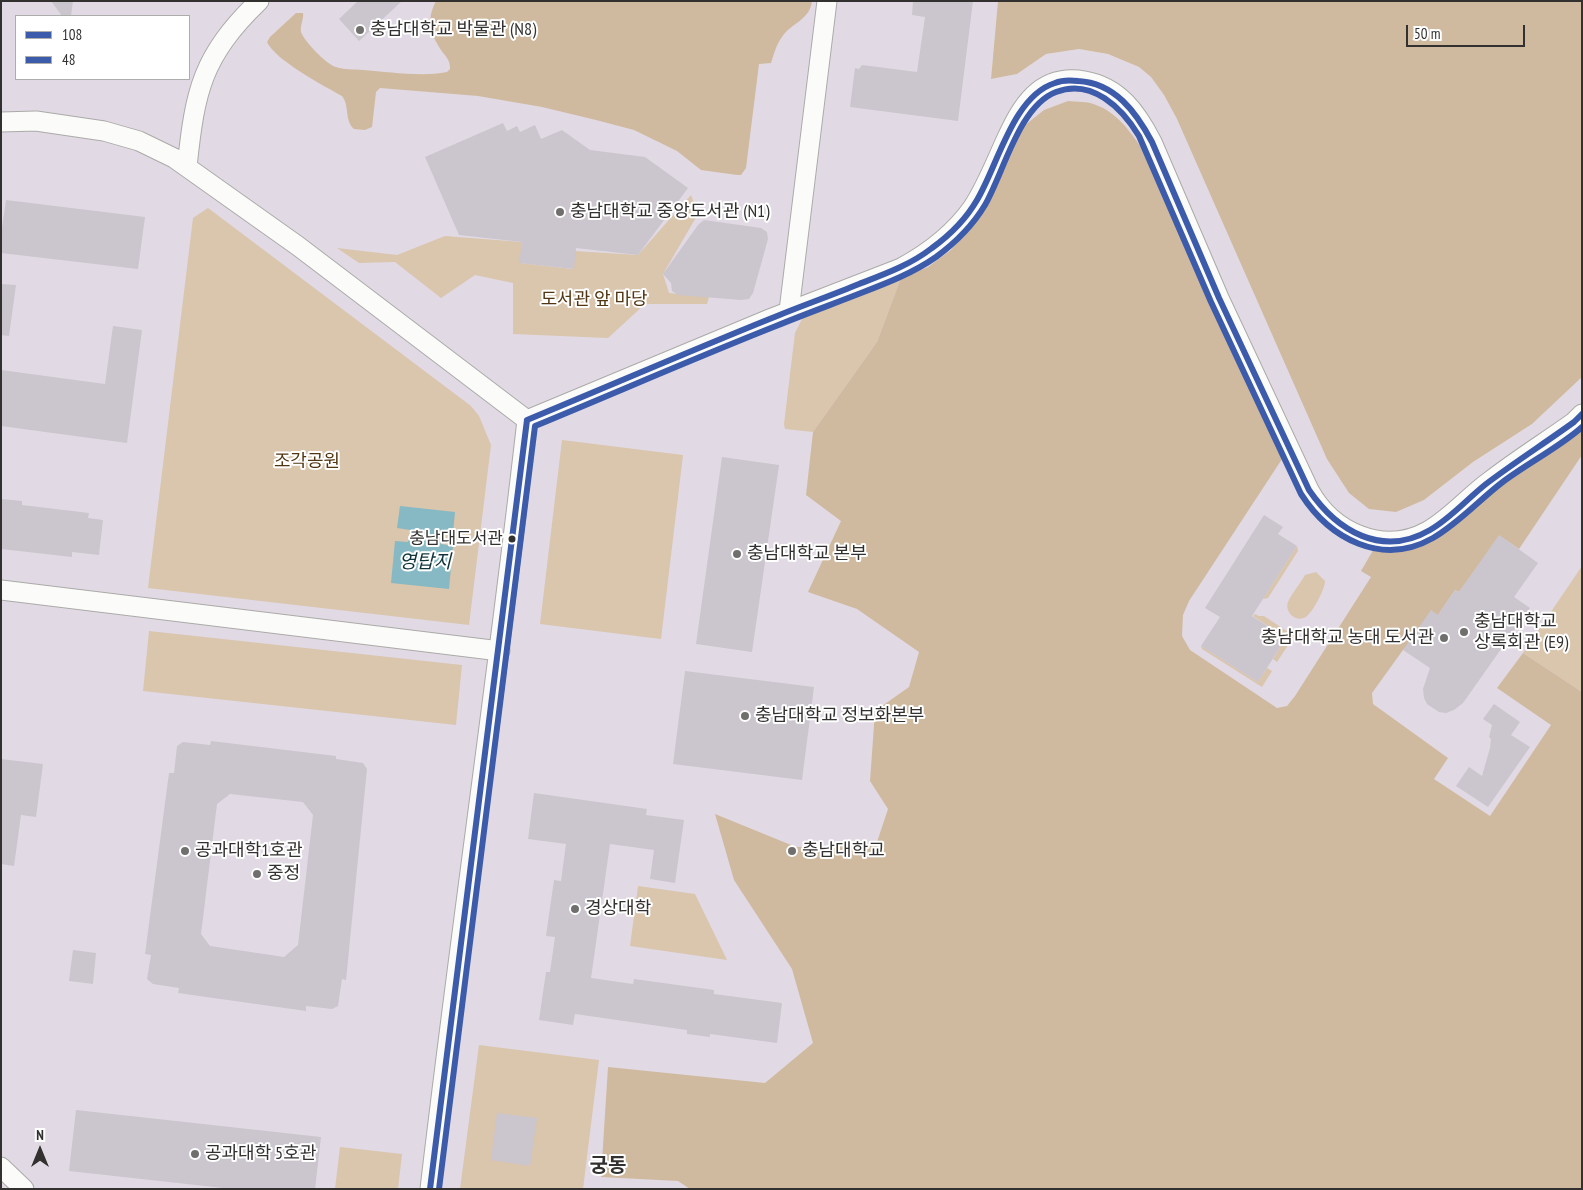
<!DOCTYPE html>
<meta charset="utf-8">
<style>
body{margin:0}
#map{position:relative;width:1583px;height:1190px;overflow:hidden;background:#e4e2df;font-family:"PT Sans Narrow",sans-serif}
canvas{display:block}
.frame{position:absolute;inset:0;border:2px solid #32312f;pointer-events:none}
.legend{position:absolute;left:15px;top:15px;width:175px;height:65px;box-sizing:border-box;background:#fff;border:1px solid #adadac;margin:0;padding:6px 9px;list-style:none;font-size:15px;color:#32312f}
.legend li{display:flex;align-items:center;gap:10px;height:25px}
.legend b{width:25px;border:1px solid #adadac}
.north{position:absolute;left:15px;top:1125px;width:50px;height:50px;-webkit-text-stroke:4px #fff;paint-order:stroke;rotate:0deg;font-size:14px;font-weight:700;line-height:20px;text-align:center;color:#32312f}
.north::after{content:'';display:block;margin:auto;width:18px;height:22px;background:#32312f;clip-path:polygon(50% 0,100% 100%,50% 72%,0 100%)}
.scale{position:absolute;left:1406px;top:25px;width:119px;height:22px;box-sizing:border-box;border:2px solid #32312f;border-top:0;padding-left:6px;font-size:15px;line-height:18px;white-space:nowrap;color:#32312f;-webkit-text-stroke:4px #fff;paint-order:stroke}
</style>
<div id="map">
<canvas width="1583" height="1190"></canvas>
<div class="frame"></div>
<ul class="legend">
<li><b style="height:6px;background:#3d5bab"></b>108</li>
<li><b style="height:6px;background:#3d5bab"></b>48</li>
</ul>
<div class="north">N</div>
<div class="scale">50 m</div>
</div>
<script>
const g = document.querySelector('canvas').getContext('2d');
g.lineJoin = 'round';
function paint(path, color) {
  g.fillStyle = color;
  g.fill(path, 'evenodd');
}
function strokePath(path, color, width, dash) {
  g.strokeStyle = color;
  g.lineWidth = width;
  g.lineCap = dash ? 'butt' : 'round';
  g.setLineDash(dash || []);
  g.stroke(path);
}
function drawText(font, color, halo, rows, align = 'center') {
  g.font = font + ' "PT Sans Narrow","Noto Sans KR",sans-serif';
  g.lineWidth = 4;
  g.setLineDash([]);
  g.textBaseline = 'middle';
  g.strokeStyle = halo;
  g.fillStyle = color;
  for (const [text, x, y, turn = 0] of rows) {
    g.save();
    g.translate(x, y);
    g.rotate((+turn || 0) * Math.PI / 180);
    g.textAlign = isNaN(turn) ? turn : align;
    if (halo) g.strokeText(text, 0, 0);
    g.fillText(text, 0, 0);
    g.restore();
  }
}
paint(new Path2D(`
 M1,1H998L991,79L1017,74L1046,54L1079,49L1108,54L1139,67L1151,77L1164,95L1177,119L1424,500L1473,462L1532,424L1582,377V1189H1ZM16,16H189V79H16Z`), '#e1dae4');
paint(new Path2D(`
 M691,195L698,214L663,274L669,293L709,297L707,304H645L608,338L513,334V283L475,275L441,298L395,262L359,263L337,248L397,255L445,236L522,242L520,263L573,269L575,251L638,255Z
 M208,208L471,406L479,416L491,445L469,625L148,588L193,218Z
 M901,278L877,342L813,432L785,429L784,424L795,333L802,319L814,311Z
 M562,440L683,455L661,639L540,624Z
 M1297,546L1298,551L1268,598L1263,599Z
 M1582,566V692L1523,653Z
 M1316,572L1325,581C1325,589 1314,610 1307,616C1298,624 1284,613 1288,602C1292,593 1300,584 1305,575Z
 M1255,614L1259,616H1264L1294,636L1277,662L1273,659L1286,638L1253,616Z
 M149,631L462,665L456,725L143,691Z
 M1201,646L1258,682L1267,668L1272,671L1262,687L1202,649Z
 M638,886L695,894L727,960L630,946Z
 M479,1045L599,1060L583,1189H460Z
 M340,1147L402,1154L398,1189H335Z`), '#dac5ad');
paint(new Path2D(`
 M436,1H812C810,20 791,23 782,37C776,45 774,54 771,63L759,64L746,168L741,175H737L701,170L677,151L634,130L596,120L542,107L478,96L380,88L376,92L372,127L365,130L354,129C344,120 350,106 342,96C324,86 275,60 267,42L270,37L296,13H303C304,19 300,25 301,32C304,41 327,65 336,67C344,70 354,69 363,70C389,72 422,77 447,72L450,69C450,62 448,59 444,54C431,36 425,22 436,1Z
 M998,1H1582V377L1532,424L1473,462L1424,500L1396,512L1369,509L1349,493L1327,459L1177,119L1164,95L1151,77L1139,67L1108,54L1079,49L1046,54L1017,74L991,79Z
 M1068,101C1076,102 1088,101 1096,105C1116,112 1129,130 1141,147L1284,456L1189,601L1183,615L1182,636L1190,650L1277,708L1287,706L1295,696L1371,577L1361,571L1375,547L1492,489L1582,428V455L1519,549L1500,536L1459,592L1455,590L1438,615L1403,650L1372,693L1373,704L1448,758L1434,779L1490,816L1551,725L1497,688L1523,653L1582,692V1189H690L678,1181L601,1177L608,1067L765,1083L813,1043L792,969L734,880L715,814L796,847L876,845L888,809L870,781L875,711L909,687L919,652L857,609L808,592L841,521L806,495L813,432L877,342L901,278L928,267L951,250L976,222L998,184L1024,126L1044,110Z`), '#d0ba9f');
paint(new Path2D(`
 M400,506L455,512L453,533L443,532L441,544L453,546L449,589L391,583L395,541L408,542L410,530L397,528Z`), '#86b9c4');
paint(new Path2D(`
 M51,1H73L71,16H62Z
 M358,1H402L359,41L339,19Z
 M913,1H973L958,121L850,107L855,68L859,69L862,65L917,72L925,17L912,15Z
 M503,123L507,131L517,126L520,132L535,125L541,139L562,130L590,150L645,157L688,188L638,255L576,248L574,269L519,263L522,242L459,235L425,157Z
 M6,200L145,217L138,269L1,253V235Z
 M704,220L761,228L767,232L768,239L753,293L749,299L741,300L678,295L672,291L671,283L663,274L698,225Z
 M1,284L16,285L9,336L1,335Z
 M113,326L142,330L127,443L1,426V370L105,384Z
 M722,457L779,465L752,652L696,644Z
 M1,499L22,501V505L89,513L88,518L103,520L99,555L72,552V557L1,549Z
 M1264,515L1283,527L1278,534L1297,546L1252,616L1286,638L1258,682L1201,646L1220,617L1205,608Z
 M1499,535L1538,563L1514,597L1530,608L1463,703L1454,710L1446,713L1439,712L1427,704L1424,698L1423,689L1430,668L1403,650L1431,610L1438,615L1455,590L1459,592Z
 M685,671L814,687L802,780L673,764Z
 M1494,704L1520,722L1511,735L1530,747L1488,807L1456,786L1469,767L1482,776L1490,748L1491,739L1489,737L1492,725L1483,719Z
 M211,741L336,756V759L363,763L367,769L346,980L342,979L338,1006L332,1009L306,1006V1011L178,993L179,988L153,984L147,979L151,955L145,954L169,773H174L177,746L183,742L210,745ZM230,794L303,802L313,815L298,945L284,957L210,946L201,934L217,804Z
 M1,759L43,764L36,817L21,815L14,866L1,864Z
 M534,793L647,809L646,815L684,820L675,883L650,879L654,850L610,844L591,978L633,984L634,979L714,990V994L782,1003L777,1043L710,1034V1037L687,1034V1030L575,1014L573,1025L539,1020L546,972H550L555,937L546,936L554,880L561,881L566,844L528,839Z
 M73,950L96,953L93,984L69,981Z
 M76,1110L321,1137L315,1189H232L69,1171Z
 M497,1113L537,1118L530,1166L491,1160Z`), '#cbc5cd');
const street = new Path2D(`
 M1,122L36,121L104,131L139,141L174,158L298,246L527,420
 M187,167C195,90 202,56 259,1
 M789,311L827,1
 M527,420L772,318L901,268C929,253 954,234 973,207C986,187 995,164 1005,142C1021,107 1039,73 1085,81C1119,87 1137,113 1152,142L1219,298L1309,490C1332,532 1383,556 1428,531C1451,518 1469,496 1490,481C1517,460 1546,442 1574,422L1582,414
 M1,590L500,651
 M1,1167L24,1189
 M430,1189C460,932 498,677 527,420`);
strokePath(street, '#abaaa8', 21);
strokePath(street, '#fbfbfa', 19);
strokePath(new Path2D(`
 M527,420C609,386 690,351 772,318C801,306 830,296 859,284C885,274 910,265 932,248C950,235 966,219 977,200C998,165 1013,96 1055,83C1062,80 1070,80 1078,81C1115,83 1136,112 1152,142L1219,298L1309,490C1337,531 1382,558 1430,530C1451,518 1467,499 1486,484C1515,462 1545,443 1574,422L1582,414
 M430,1189L527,420`), '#3d5bab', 6);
strokePath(new Path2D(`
 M439,1189L535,426C615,393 695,358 776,326C805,314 833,304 861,293C887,283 913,273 936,257C955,243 973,225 985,205C1004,172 1019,106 1056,92C1092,78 1122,108 1139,136L1211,302L1301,494C1330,539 1382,567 1433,538C1459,523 1480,499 1504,481C1528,463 1561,446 1582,427`), '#3d5bab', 6);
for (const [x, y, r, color] of [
 [360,30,5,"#706f6d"],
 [560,212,5,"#706f6d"],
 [512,539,4.5,"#32312f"],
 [737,554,5,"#706f6d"],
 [1464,632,5,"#706f6d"],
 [1444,638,5,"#706f6d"],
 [745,716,5,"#706f6d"],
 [185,851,5,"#706f6d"],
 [792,851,5,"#706f6d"],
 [257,874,5,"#706f6d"],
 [575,909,5,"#706f6d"],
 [195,1154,5,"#706f6d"]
]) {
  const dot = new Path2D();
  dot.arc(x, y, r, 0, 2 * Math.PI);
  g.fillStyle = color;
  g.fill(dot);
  strokePath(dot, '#fff', 2);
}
drawText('17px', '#32312f', '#fff', [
 ["충남대도서관",503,539]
], 'right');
drawText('18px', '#32312f', '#fff', [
 ["충남대학교 박물관 (N8)",370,30],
 ["충남대학교 중앙도서관 (N1)",570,212],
 ["충남대학교 본부",747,554],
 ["충남대학교",1474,622],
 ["상록회관 (E9)",1474,643],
 ["충남대학교 농대 도서관",1434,638,"right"],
 ["충남대학교 정보화본부",755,716],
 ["공과대학1호관",195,851],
 ["충남대학교",802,851],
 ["중정",267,874],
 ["경상대학",585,909],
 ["공과대학 5호관",205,1154]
], 'left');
drawText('18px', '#523612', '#fff', [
 ["도서관 앞 마당",594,300],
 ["조각공원",307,462]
]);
drawText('italic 19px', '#10343b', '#fff', [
 ["영탑지",425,563]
]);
drawText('bold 20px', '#32312f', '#fff', [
 ["궁동",608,1166]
]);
</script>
